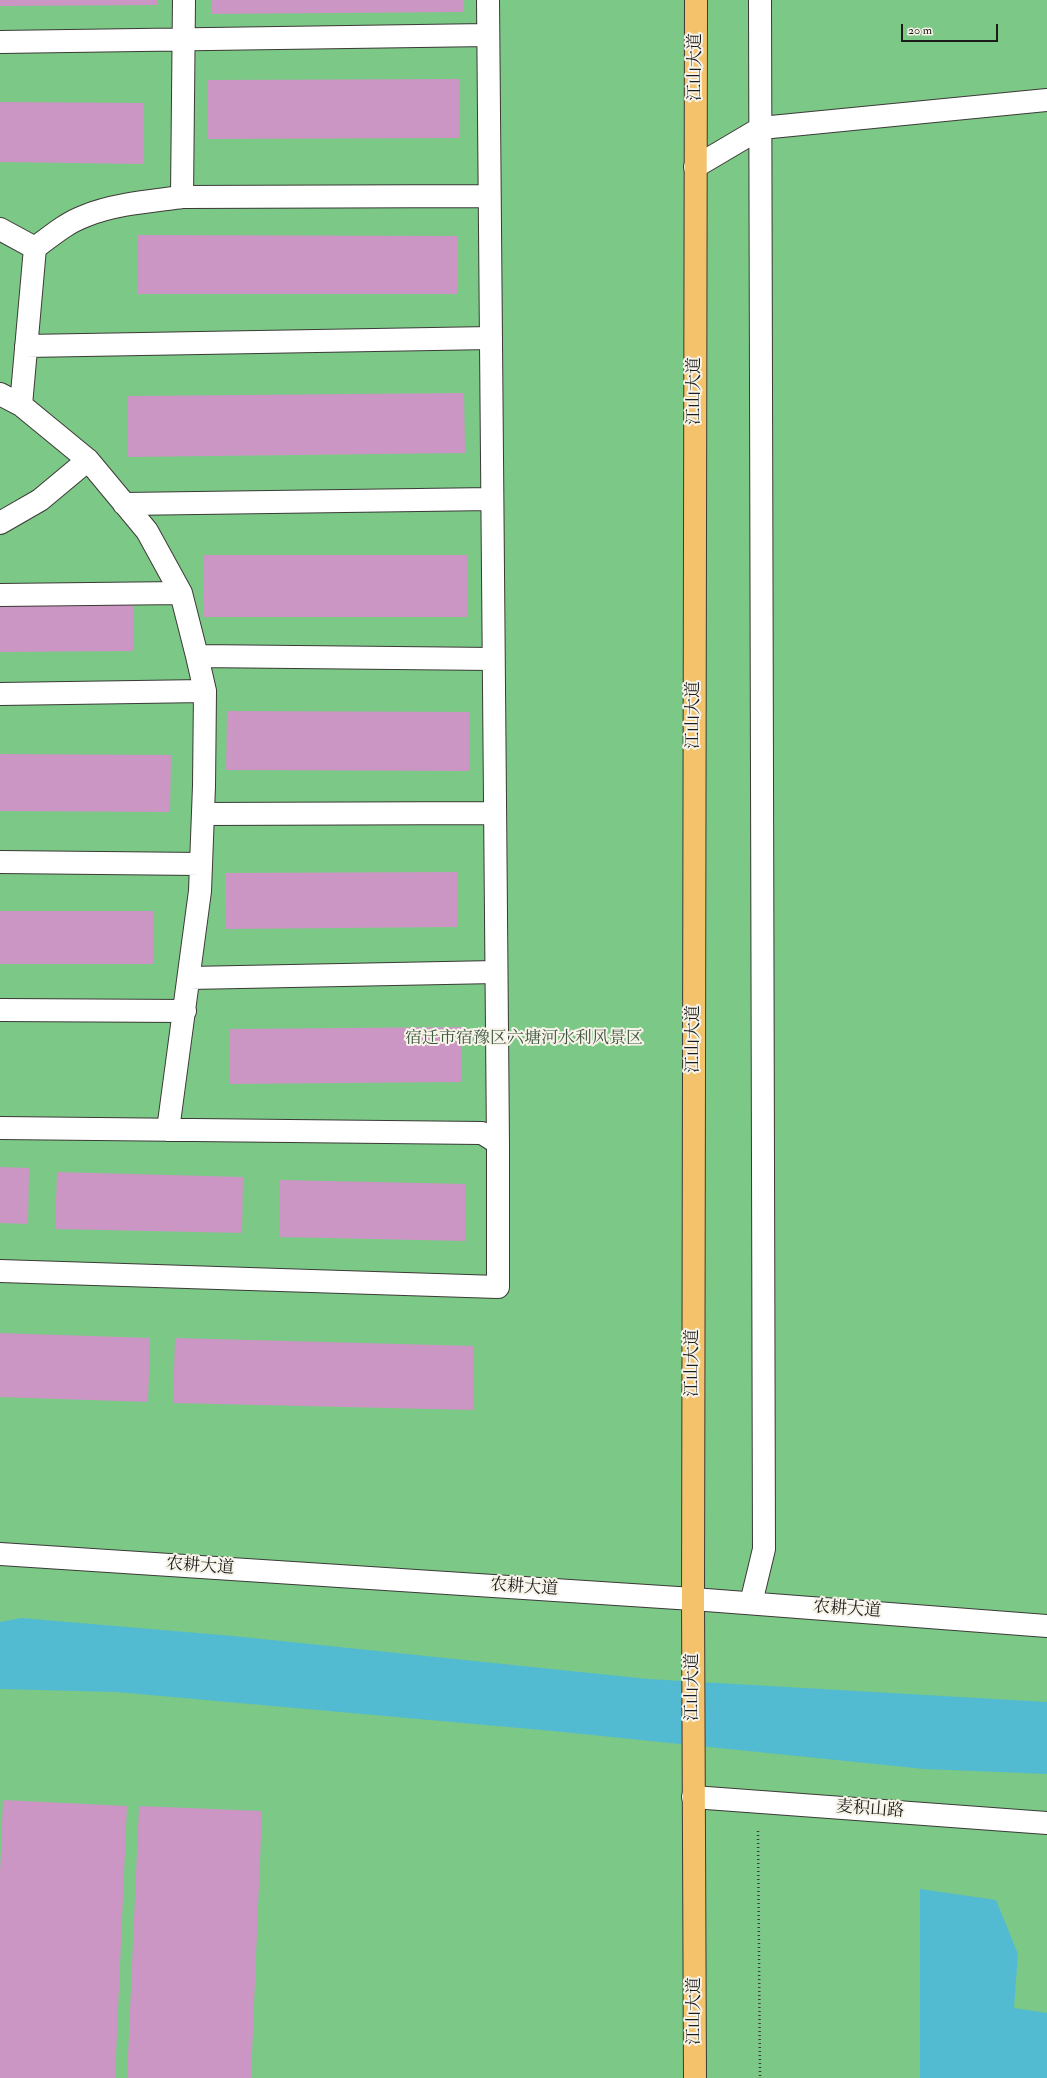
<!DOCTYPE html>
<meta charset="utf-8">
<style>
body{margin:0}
#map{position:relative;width:1047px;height:2078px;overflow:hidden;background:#f4e3ca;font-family:"IM FELL Double Pica",serif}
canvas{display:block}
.scale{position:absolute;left:901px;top:24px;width:97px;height:18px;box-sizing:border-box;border:2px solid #1c1c1c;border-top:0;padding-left:5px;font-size:12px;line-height:14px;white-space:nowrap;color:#1c1c1c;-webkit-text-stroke:3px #f7f3e8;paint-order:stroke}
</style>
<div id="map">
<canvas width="1047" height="2078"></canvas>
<div class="scale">20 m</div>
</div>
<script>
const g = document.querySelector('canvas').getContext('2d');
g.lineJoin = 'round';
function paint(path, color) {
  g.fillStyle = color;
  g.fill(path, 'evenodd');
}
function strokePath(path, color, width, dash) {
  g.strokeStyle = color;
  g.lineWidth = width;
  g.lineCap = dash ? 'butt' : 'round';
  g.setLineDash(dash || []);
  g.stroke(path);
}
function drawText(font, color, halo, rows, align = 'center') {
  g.font = font + ' "IM FELL Double Pica","Noto Serif SC",serif';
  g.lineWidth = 4;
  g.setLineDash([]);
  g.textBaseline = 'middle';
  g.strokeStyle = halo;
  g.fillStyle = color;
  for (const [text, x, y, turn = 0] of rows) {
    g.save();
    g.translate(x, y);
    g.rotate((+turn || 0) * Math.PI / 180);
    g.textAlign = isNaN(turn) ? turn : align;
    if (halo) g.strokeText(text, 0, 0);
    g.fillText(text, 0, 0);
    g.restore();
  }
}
paint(new Path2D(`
 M0,0H1047V2078H0Z`), '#7bc887');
paint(new Path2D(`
 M21,1618L233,1636L648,1679L1047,1702V1774L924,1769L553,1731L116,1692L0,1689V1622Z
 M920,1889L996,1900L1018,1954L1014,2008L1047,2013V2078H920Z`), '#53bbd1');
paint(new Path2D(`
 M0,0H158V5L0,6Z
 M211,0H463V12L211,14Z
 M459,79V138L207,139V80Z
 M0,102L144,103V164L0,162Z
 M138,235L458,236V294H138Z
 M464,393L465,453L128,457V396Z
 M204,555H467V617H204Z
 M133,604V651L0,652V605Z
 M227,711L470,712V771L226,770Z
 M0,754L171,755L170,812L0,811Z
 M457,872V927L226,929L225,873Z
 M0,911H153V964H0Z
 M461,1027L462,1082L230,1084V1029Z
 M0,1167L29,1168L28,1224L0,1223Z
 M57,1172L243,1177L242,1233L55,1229Z
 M280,1180L466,1184L465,1241L279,1237Z
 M0,1333L150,1338L148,1402L0,1397Z
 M175,1338L474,1346L473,1410L173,1403Z
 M3,1800L127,1806L115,2078H0V1873Z
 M139,1806L262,1811L251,2078H127Z`), '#cb96c3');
const minor = new Path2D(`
 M488,0L498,1143
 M0,42L488,35
 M695,167L761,128L1047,100
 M182,197L184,0
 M0,229L35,248
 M26,346L491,338
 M0,394L21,405L88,460L147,531L181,593L197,656L205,691L204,786L200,891L168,1130
 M21,405L35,248C51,236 66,223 85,216C113,204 152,201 182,197L489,196
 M124,504L492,499
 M0,523L40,500L88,460
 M0,595L181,593
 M197,656L493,659
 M0,694L205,691
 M203,814L495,813
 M0,862L201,864
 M189,978L496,972
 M0,1010L185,1011
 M0,1128L482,1133L498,1143V1287L0,1271
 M0,1554L693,1599L1047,1626
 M751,1603L764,1549L760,0
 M693,1797L1047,1823`);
const major = new Path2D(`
 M695,2078L693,1599L696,0`);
strokePath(minor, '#3c3a36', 24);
strokePath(major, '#3c3a36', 24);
strokePath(new Path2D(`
 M758,1831L760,2078`), '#3c3a36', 2.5, [1, 3]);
strokePath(minor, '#fff', 22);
strokePath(major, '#f4c26a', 22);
drawText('17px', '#1c1c1c', '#f7f3e8', [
 ["江山大道",696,67,-90],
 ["江山大道",695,391,-90],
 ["江山大道",694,715,-90],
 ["江山大道",694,1039,-90],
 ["江山大道",693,1363,-90],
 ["农耕大道",200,1567,4],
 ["农耕大道",524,1588,4],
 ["农耕大道",847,1610,4],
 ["江山大道",693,1687,-90],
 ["麦积山路",870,1810,4],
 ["江山大道",695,2011,-90]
]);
drawText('17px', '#3d5841', '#f7f3e8', [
 ["宿迁市宿豫区六塘河水利风景区",524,1039]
]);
</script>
